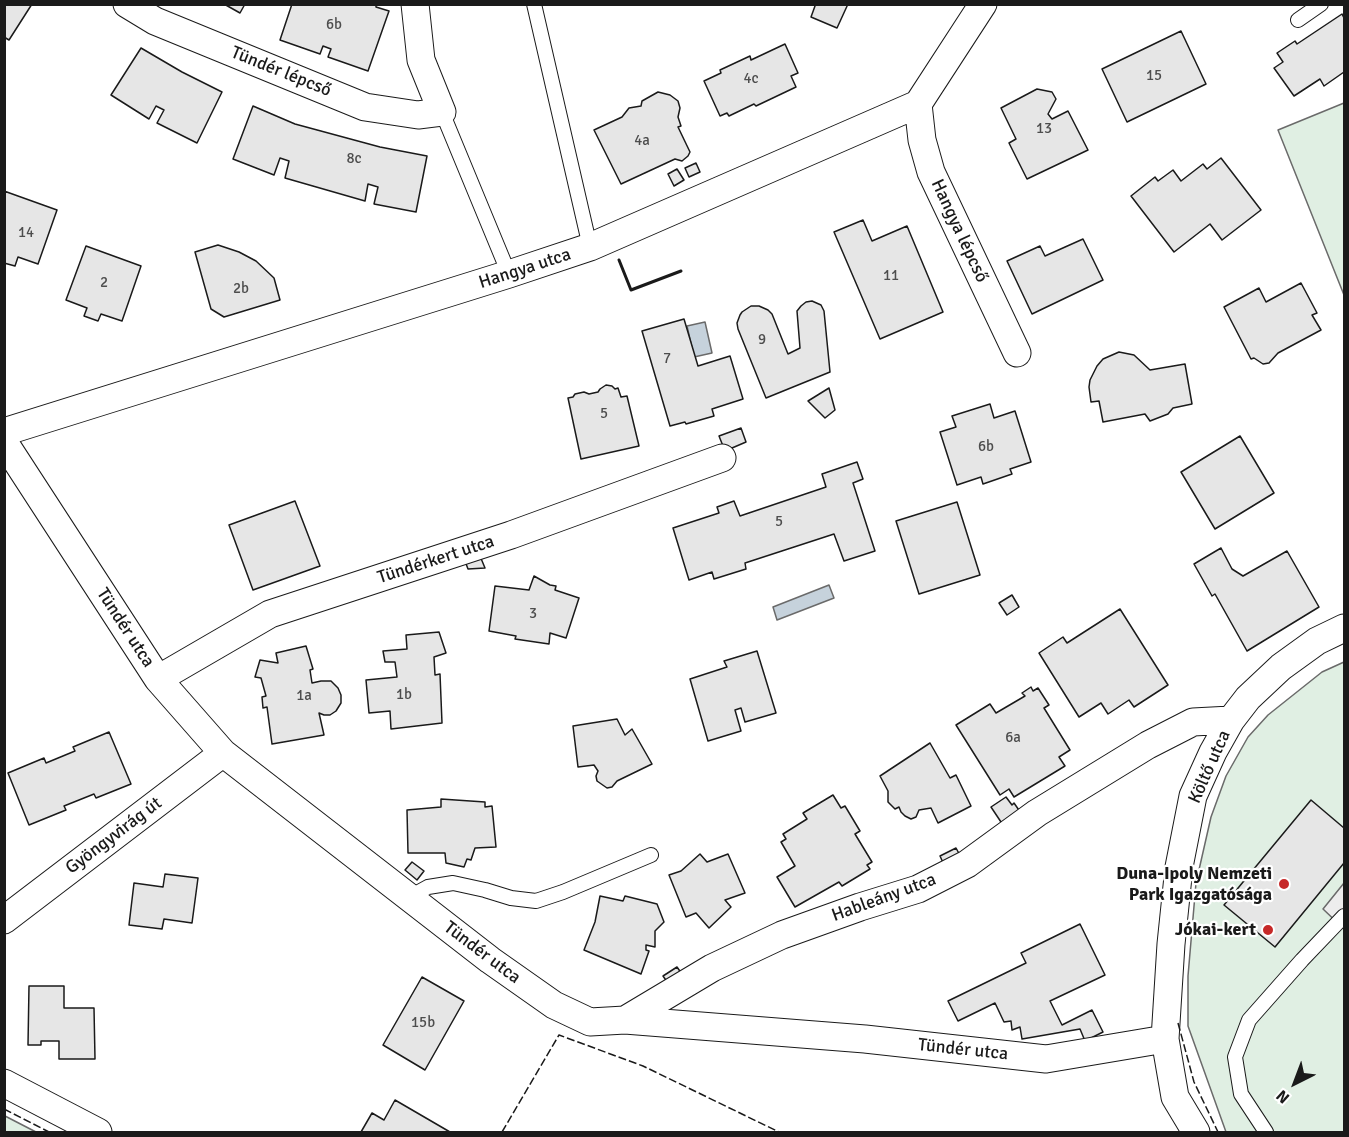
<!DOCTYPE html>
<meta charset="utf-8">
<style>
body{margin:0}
#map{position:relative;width:1349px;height:1137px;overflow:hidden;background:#fff;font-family:Signika,sans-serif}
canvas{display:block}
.frame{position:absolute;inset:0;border:6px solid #1a1a1a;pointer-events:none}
.north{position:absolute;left:1265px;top:1053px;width:60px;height:60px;-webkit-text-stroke:4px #fff;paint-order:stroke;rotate:222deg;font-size:16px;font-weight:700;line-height:24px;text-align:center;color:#1a1a1a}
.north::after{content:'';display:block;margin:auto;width:21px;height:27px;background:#1a1a1a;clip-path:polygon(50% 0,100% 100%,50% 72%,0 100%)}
</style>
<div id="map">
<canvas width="1349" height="1137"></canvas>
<div class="frame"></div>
<div class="north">N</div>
</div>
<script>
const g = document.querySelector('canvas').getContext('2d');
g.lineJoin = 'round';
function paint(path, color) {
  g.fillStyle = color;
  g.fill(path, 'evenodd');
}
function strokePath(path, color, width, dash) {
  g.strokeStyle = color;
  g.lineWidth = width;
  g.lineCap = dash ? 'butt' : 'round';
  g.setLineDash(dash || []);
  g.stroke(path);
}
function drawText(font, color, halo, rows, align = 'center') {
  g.font = font + ' Signika,sans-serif';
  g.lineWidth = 4.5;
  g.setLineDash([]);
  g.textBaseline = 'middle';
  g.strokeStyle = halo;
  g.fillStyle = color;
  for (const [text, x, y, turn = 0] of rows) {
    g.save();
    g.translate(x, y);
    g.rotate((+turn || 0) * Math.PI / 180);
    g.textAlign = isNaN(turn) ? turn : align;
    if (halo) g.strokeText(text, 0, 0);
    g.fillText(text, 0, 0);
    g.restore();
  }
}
const green = new Path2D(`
 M1344,103V295L1278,130Z
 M1344,662V1132H1226L1188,1026V976L1196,883L1211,817L1226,776L1248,737L1268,715L1322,672Z
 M4,1116H5L36,1132H5Z`);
paint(green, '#e0efe3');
strokePath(green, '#6a6a6a', 1.5);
const parking = new Path2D(`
 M1344,883V929L1323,909Z`);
paint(parking, '#ededed');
strokePath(parking, '#6a6a6a', 1.5);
const water = new Path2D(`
 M705,322L712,353L694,357L687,326Z
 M829,585L834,598L777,620L773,607Z`);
paint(water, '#c6d2dc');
strokePath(water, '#6a6a6a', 1.5);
const building = new Path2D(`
 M4,4H32L9,40L4,37Z
 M224,4H245L240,13Z
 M292,4H376V7L389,11L368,71L328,57L331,49L323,46L320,54L280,40Z
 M813,4H848L837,28L811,17L815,6Z
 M1342,14L1344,18V72L1324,86L1320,79L1294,96L1274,68L1283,62L1277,53L1295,41L1297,44Z
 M1181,31L1206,84L1127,122L1102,69Z
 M785,44L798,73L791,76L796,87L756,106L754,104L729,116L727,113L720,116L704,81L721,73L720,70L750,56L751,60Z
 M141,48L182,72L222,92L197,143L157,123L164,110L156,106L149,119L111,95Z
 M1037,89L1052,92L1056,99L1048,114L1052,119L1068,111L1088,150L1027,179L1009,143L1016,139L1001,108Z
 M658,92L670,95L678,101L680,108L678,117L681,126L678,127L690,152L688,156L682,161L675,159L621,184L594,130L622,117L629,108L641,106L642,101Z
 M253,106L295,124L380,147L427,156L416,212L374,204L378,187L368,184L365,201L285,178L289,161L280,158L274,175L233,159Z
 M1221,158L1261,210L1222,240L1210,224L1174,252L1131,196L1155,177L1158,181L1173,170L1181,181L1203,164L1207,169Z
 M696,163L700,172L689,177L685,168Z
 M677,169L684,180L674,186L668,174Z
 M4,191L57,210L38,264L18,257L15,266L4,263Z
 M863,220L872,241L907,226L943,312L880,339L834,232Z
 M1083,239L1103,280L1032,314L1007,261L1040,246L1045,256Z
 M218,245L239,252L256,261L274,278L280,300L224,317L211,309L195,252Z
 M86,246L141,266L122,321L101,314L98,321L84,316L87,308L66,300Z
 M1301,283L1317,313L1312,315L1321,330L1278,353L1269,363L1263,364L1254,358L1251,359L1224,307L1259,288L1266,302Z
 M812,301L821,305L824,311L830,372L766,398L738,329L737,323L740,315L742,312L751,306H759L768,310L772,314L788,354L800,348L797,311L801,306L806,302Z
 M684,319L698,366L730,356L743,399L712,409L714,416L686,424L685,422L670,426L642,331Z
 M1119,352L1134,355L1150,370L1185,364L1192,404L1173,408L1168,414L1150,421L1145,414L1103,422L1099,401L1091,402L1089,387L1090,380L1097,366L1103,359Z
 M606,385L612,386L615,389L618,388L621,397L627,396L639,446L581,459L568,398L573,397L575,394L584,392L589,394L598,392L600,389Z
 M829,388L835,410L825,418L808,401Z
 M990,404L994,418L1015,411L1031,462L1010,469L1012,474L983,484L981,477L957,485L940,432L956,427L952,416Z
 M741,428L746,442L725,451L719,436Z
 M1240,436L1274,493L1215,529L1181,472Z
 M857,462L863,479L853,483L875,551L844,561L834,534L745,563L746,569L714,579L712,572L689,580L673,528L719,513L717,507L734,501L740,516L826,487L822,474Z
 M295,501L320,566L253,590L229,525Z
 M957,502L980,575L919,594L896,521Z
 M1221,548L1232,569L1243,576L1287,551L1319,607L1247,651L1215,594L1212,596L1194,564Z
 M480,556L485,568L468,569L465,561Z
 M534,576L550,585L556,586L555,590L579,598L566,638L550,633L549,644L515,639L516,636L489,631L495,586L529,590Z
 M1012,595L1019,607L1007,615L999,603Z
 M1120,609L1168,685L1134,707L1129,700L1108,714L1101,703L1079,717L1039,653L1063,637L1067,643Z
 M439,632L446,653L434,657L435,675L440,674L442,723L391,729L390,711L369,713L366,680L397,677L395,662H385L383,651L407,649L406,635Z
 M306,646L313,669L310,670L312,683L321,681H331L338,688L341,695V703L336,711L330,715H324L319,713L324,735L272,744L267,707L263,708L262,697L266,696L261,678L255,677L260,660L278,663L276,653Z
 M757,651L776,713L745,722L741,708L735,710L741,731L708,741L690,679L727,667L724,661Z
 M1031,687L1033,691L1038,688L1049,705L1044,708L1070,750L1059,757L1065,766L1014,797L1009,789L1000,795L956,725L990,704L996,713L1025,696L1022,693Z
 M617,719L625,735L632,729L652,764L617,781L612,787L607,788L597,781L596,776L598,771L594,765L578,767L573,726Z
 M109,732L131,784L96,798L94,794L64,806L66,810L29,825L8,773L44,758L46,763L75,751L73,747Z
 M930,743L950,778L956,775L971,806L938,823L931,808L919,810L916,817L911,819L905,816L901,812L899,807L895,809L888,802V791L880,776Z
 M833,795L841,808L845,806L860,831L855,834L872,862L867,865L870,869L842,886L839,882L795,907L777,877L795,866L781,842L786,839L783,834L807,819L803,813Z
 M1006,797L1012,805L1014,803L1023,816L1005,828L991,807Z
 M441,799L485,802V807L492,806L496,847L475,848L471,860L467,859L464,867L446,863L445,853H408L407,810L441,807Z
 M1311,800L1344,828V863L1275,947L1224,905Z
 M956,848L962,859L945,867L940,856Z
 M700,854L707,862L728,854L745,893L725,900L731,907L709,928L696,913L686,917L669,875L681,871Z
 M412,862L424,871L417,880L405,870Z
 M165,874L198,878L192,923L164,919L162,929L129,925L134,883L163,887Z
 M600,896L623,901L625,896L657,904L664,922L655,931V947L646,945V950L649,951L641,974L584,950L595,922Z
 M1080,924L1105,975L1050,1001L1062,1025L1092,1010L1103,1032L1085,1041L1080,1029L1022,1039L1020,1027L1012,1030L1011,1021L1004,1022L995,1003L958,1021L948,1001L1026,963L1021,953Z
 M677,967L684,977L670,986L663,976Z
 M422,977L464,1001L425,1070L383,1045Z
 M29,986H64V1008H94L95,1059H59V1041H41V1045H28Z
 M395,1100L450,1132H361L372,1113L384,1120Z`);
paint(building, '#e6e6e6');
strokePath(building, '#1a1a1a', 1.5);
const service = new Path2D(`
 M534,4L590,247
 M1298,20L1321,4
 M442,112L509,274
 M408,898L428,887L453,883L485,890L511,898L536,901L563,892L651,855
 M1266,1132L1241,1094L1235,1057L1249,1020L1302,960L1344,916`);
const minor = new Path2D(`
 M127,4L155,21L365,107L418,115L442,112L421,60L415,4
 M918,104L922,140L931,172L1017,353
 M4,432L509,274L590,247L918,104L983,4
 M4,442L158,679L223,753L490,960L554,1005L590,1022L625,1020L865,1039L1046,1059L1165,1039
 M158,679L270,614L511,535L722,458
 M4,920L223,753
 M625,1020L712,968L782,935L860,907L918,889L967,864L1037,813L1148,745L1193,722L1231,720
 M4,1083L98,1132
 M1196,1132L1175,1097L1165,1039L1171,944L1179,867L1193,796L1213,752L1231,720L1248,698L1281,667L1317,641L1344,628`);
strokePath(service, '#1a1a1a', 16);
strokePath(minor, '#1a1a1a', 29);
strokePath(service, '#fff', 14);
strokePath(minor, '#fff', 27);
strokePath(new Path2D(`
 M1178,1023L1194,1082L1218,1132
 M4,1109L49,1132
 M502,1132L559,1035L643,1066L779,1132`), '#1a1a1a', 1.5, [8, 3]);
strokePath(new Path2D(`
 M619,260L631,290L681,271`), '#1a1a1a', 3);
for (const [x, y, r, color] of [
 [1284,884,6,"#c62828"],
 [1268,930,6,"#c62828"]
]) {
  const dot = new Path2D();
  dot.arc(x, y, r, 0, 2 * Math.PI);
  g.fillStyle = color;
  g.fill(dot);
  strokePath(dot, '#fff', 2);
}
drawText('15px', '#4d4d4d', null, [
 ["6b",334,25],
 ["15",1154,76],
 ["4c",751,79],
 ["13",1044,129],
 ["4a",642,141],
 ["8c",354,159],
 ["14",26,233],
 ["11",891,276],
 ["2",104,283],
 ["2b",241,289],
 ["9",762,340],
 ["7",667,359],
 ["5",604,414],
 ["6b",986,447],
 ["5",779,522],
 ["3",533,614],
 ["1b",404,695],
 ["1a",304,696],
 ["6a",1013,738],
 ["15b",423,1023]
]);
drawText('18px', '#1a1a1a', '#fff', [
 ["Tündér lépcső",281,72,22],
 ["Hangya lépcső",959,231,65],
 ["Hangya utca",525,269,-18],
 ["Tündérkert utca",436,560,-18],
 ["Tündér utca",125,628,57],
 ["Költő utca",1210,767,-66],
 ["Gyöngyvirág út",114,836,-37],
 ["Hableány utca",884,898,-20],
 ["Tündér utca",482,953,37],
 ["Tündér utca",963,1050,6]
]);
drawText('bold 18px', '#1a1a1a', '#fff', [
 ["Duna-Ipoly Nemzeti",1272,874],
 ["Park Igazgatósága",1272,895],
 ["Jókai-kert",1256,930]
], 'right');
</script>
